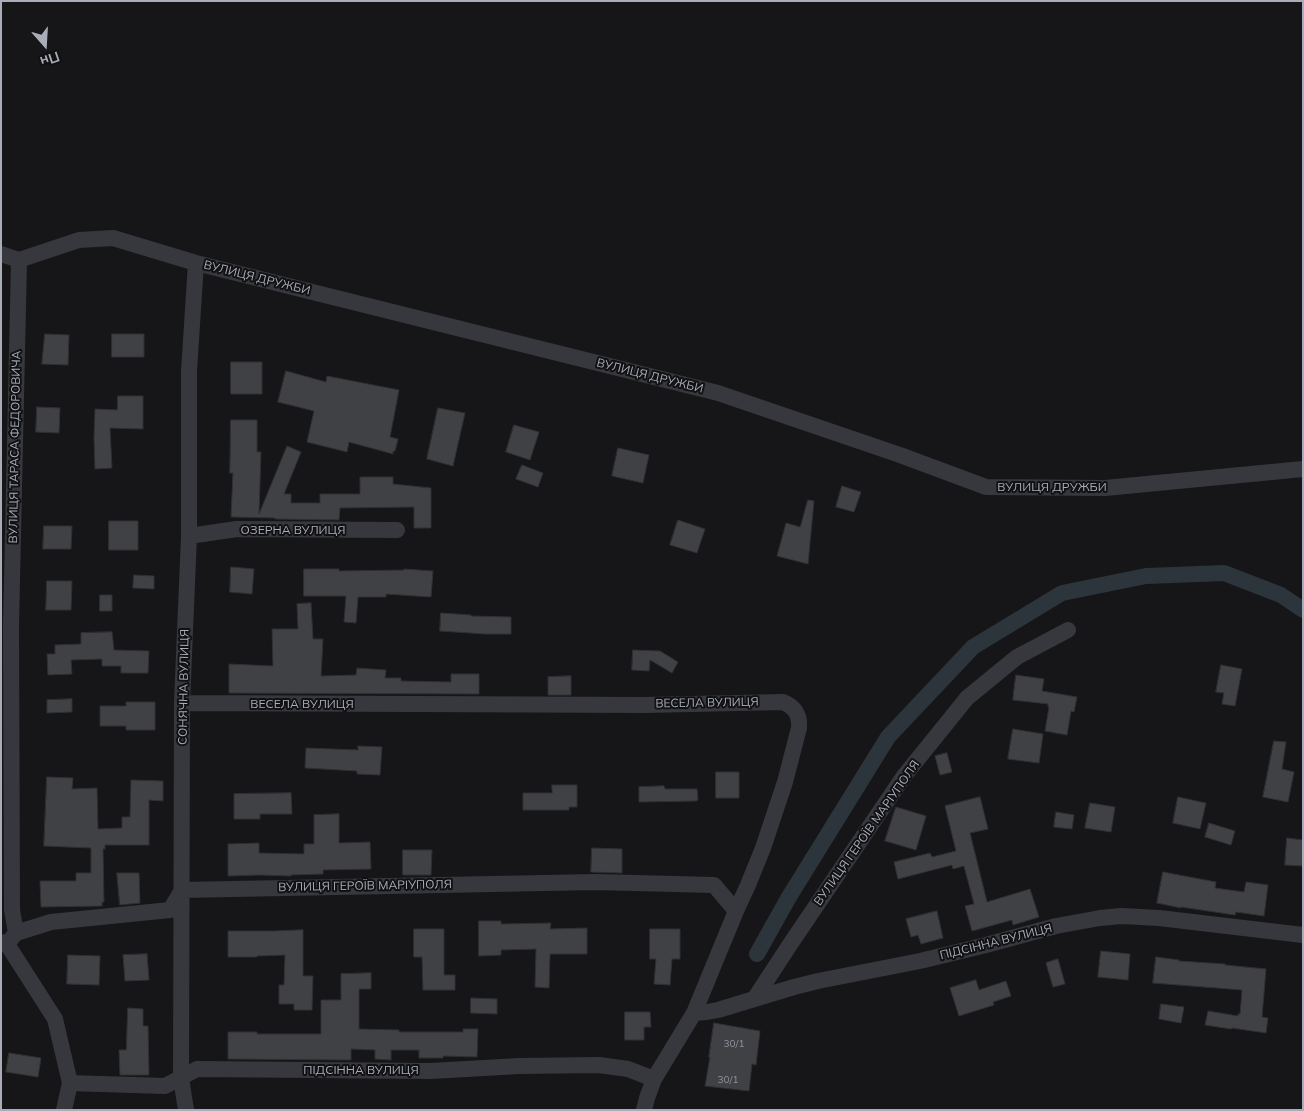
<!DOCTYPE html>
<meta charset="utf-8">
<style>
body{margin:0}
#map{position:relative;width:1304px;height:1111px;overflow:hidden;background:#161618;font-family:Mulish,sans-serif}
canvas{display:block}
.frame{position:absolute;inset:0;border:2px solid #a8adb8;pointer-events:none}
.north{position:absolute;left:20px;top:20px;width:50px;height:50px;-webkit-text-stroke:4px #111113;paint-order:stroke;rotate:161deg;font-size:14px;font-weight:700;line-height:20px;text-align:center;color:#a8adb8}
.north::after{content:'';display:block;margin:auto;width:18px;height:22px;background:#a8adb8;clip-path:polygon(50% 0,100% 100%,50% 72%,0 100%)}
</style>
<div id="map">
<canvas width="1304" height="1111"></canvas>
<div class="frame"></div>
<div class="north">Пн</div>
</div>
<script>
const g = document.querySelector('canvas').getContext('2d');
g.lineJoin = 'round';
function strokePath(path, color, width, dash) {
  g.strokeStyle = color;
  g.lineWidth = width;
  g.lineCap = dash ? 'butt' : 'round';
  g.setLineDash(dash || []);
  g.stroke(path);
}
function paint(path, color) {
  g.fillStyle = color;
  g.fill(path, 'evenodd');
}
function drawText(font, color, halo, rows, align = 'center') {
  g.font = font + ' Mulish,sans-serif';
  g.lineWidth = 4;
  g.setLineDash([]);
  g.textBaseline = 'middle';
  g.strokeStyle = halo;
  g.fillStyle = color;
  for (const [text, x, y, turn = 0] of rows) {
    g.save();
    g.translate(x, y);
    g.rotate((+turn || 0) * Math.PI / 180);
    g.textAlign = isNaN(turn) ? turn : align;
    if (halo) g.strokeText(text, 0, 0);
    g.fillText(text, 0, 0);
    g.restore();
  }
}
strokePath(new Path2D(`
 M757,954L789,897L888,737L973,647L1062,593L1146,576L1224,573L1281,595L1303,610`), '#2c353c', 16);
const building = new Path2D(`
 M45,334L69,335L68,365L42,364Z
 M112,334H144V357H112Z
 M231,362H262V394H231Z
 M286,371L326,382L327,376L399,390L390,437L398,439L395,451H393V454L349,442L347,452L307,442L314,411L278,402Z
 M118,396H143V429L110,428L112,468L95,469L94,438L95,409L117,410Z
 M37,407L60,408L59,433L36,432Z
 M438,408L465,413L453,466L427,459Z
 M231,420H257V452H261L259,514L287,446L301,452L284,494H291V503H320V494H360V477H393V484L431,488V528H414V507L340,508L339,520L275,519V518L231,517L233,473H230Z
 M514,425L539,432L530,460L506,452Z
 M618,448L649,455L643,483L612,476Z
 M522,465L543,473L538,487L516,479Z
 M842,486L861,492L854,512L836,507Z
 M808,500L814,501L808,564L777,556L786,523L800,527Z
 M678,520L705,529L697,553L670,545Z
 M109,521H138V550H109Z
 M44,526H72L71,549H43Z
 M231,567L254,569L252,594L230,592Z
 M304,569H339V571L404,570V569L433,571L431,597L386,594V597H358L356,623L344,622L346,596H304Z
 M134,575L154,576V589L133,588Z
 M47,581H72L71,610H46Z
 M100,595H112V611H100Z
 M311,603L313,639H323L321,676L356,675L357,668L386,670L385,678H401V681L451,682V674H479V694L229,693V664L273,666L272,629H298L297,604Z
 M441,613L471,615V616L511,617V634H485L440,631Z
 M112,632L114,650L149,651L148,673H121V666H102V659L71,660L72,674L48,675L47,654H55V645L81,644V633Z
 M633,650L660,651L678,662L672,673L650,660L649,671L632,670Z
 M1221,665L1242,669L1235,706L1222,704L1224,693L1216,692Z
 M1016,675L1044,679L1042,691L1077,697L1074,712L1071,711L1067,735L1045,731L1049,707H1048V704L1013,700Z
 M571,676V695H548V677Z
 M72,699V712L47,713V700Z
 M126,702H155V730H126V726H100V706H126Z
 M1013,729L1043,734L1039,763L1008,759Z
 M1274,741L1286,742L1282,769L1294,772L1288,802L1263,797Z
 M358,746L382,747L380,775L357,774V771L305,768L306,748L358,750Z
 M947,753L952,772L940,775L935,756Z
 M716,772H739V798H716Z
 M47,777L73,778L72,789L97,788L98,829L122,828V817H130L131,780L163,781V801L149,800V845H105V849H103L104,902H102V906L41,907L40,881H76V873H91V848L44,846Z
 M552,785H577V807H569V810H523V793H552Z
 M664,786L665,789H697L698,800L696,801L639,802V787Z
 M291,793L292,814H260V819H234V794Z
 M980,797L988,829L970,833L987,902L1030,889L1039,917L1013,925L1012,920L972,931L965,906L974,904L964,866L953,869L952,865L898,879L894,862L930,853L932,857L956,851L945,806Z
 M1178,797L1206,803L1200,829L1173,823Z
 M1090,803L1115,807L1111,832L1085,828Z
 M896,807L926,816L916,850L885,841Z
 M1056,812L1074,815L1072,829L1054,827Z
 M339,814V843L370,842L371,869L323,870V874L291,875V876L259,875L228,876V844L259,843V853L304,854V844H314V815Z
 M1209,823L1235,831L1231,845L1205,837Z
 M1287,838L1303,840V866L1285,865Z
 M592,848L622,849V873L591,872Z
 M403,850H432L431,875H403Z
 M1163,872L1216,882L1215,888L1244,892L1246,882L1268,885L1264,916L1236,912L1235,915L1181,907V908L1157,903Z
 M117,873H139L140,903L120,905Z
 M937,911L943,938L921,944L918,935L911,937L906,919Z
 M479,921H501V924L551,923L550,929L587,928V954H550L549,988L535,987L536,949L501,950V955L479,956Z
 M414,929H444V975H455V990H423L422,957H414Z
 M650,929H680V959H672L670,985L654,984L656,959H650Z
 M303,930V976H313L312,1010H294V1004H279V985H284L285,955L257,956V957H228V931H274Z
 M1101,951L1130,954L1128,980L1098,977Z
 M147,954L149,980L125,981L123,955Z
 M68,955L100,956L99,985L67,984Z
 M1156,957L1179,960V961L1225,964V965L1266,969L1262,1017L1268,1018L1266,1033L1232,1028L1231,1029L1205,1025L1208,1011L1238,1016V1014H1240L1242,990L1153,983Z
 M1058,959L1065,984L1053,987L1046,963Z
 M371,973V989H359V1029L399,1030V1032H463V1029H478L477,1057L443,1056V1058H419V1050H391V1060L375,1059V1050L351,1049V1060L228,1059V1032H257V1034H321V1000H341V974Z
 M976,980L979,990L1006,981L1011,996L993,1002L994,1005L959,1016L950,988Z
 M471,998L497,999V1014L471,1013Z
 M1161,1004L1184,1007L1181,1023L1159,1019Z
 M128,1008L143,1009V1026H148L149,1075H120L119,1050H126Z
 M625,1012H650L651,1027H644V1040H625Z
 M714,1023L760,1031L756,1065L752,1064L749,1091L705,1086L710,1057H709Z
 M9,1053L41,1058L38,1077L6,1072Z`);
paint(building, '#404145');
strokePath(building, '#303034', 1);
strokePath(new Path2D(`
 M1,254L19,260L79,240L113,238L196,263L718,393L900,455L986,487L1105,488L1303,469
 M189,536L237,529L397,530
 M182,703L645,705L783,702C795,707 800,715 799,728L785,782L763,848L748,885L736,911L694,1013L654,1079L647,1098L644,1110
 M16,933L12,910L11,626L19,260
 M1,942L7,944L16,933L51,922L170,910L182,890L596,882L714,885L736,911
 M7,944L55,1019L70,1083L64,1110
 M755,998L789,946L904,776L967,698L1017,657L1068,630
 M694,1013L707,1012L718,1010L794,987L818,981L920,961L986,945L1056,926L1100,918L1121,916L1159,918L1303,935
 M70,1083L165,1086L197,1069L431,1071L519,1066L599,1065L628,1069L654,1079
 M186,1110L181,1078L182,703L189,536V371L196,263`), '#37383d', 16);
drawText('10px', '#8e929b', null, [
 ["30/1",734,1044],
 ["30/1",728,1080]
]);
drawText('12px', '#a8adb8', '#111113', [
 ["ВУЛИЦЯ ДРУЖБИ",257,278,14],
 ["ВУЛИЦЯ ДРУЖБИ",650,376,14],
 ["ВУЛИЦЯ ТАРАСА ФЕДОРОВИЧА",15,447,-89],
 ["ВУЛИЦЯ ДРУЖБИ",1052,487],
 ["ОЗЕРНА ВУЛИЦЯ",293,530],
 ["СОНЯЧНА ВУЛИЦЯ",184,687,-89],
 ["ВЕСЕЛА ВУЛИЦЯ",707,703,-1],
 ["ВЕСЕЛА ВУЛИЦЯ",302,704],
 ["ВУЛИЦЯ ГЕРОЇВ МАРІУПОЛЯ",867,833,-55],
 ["ВУЛИЦЯ ГЕРОЇВ МАРІУПОЛЯ",365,886,-1],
 ["ПІДСІННА ВУЛИЦЯ",996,942,-14],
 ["ПІДСІННА ВУЛИЦЯ",361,1070]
]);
</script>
